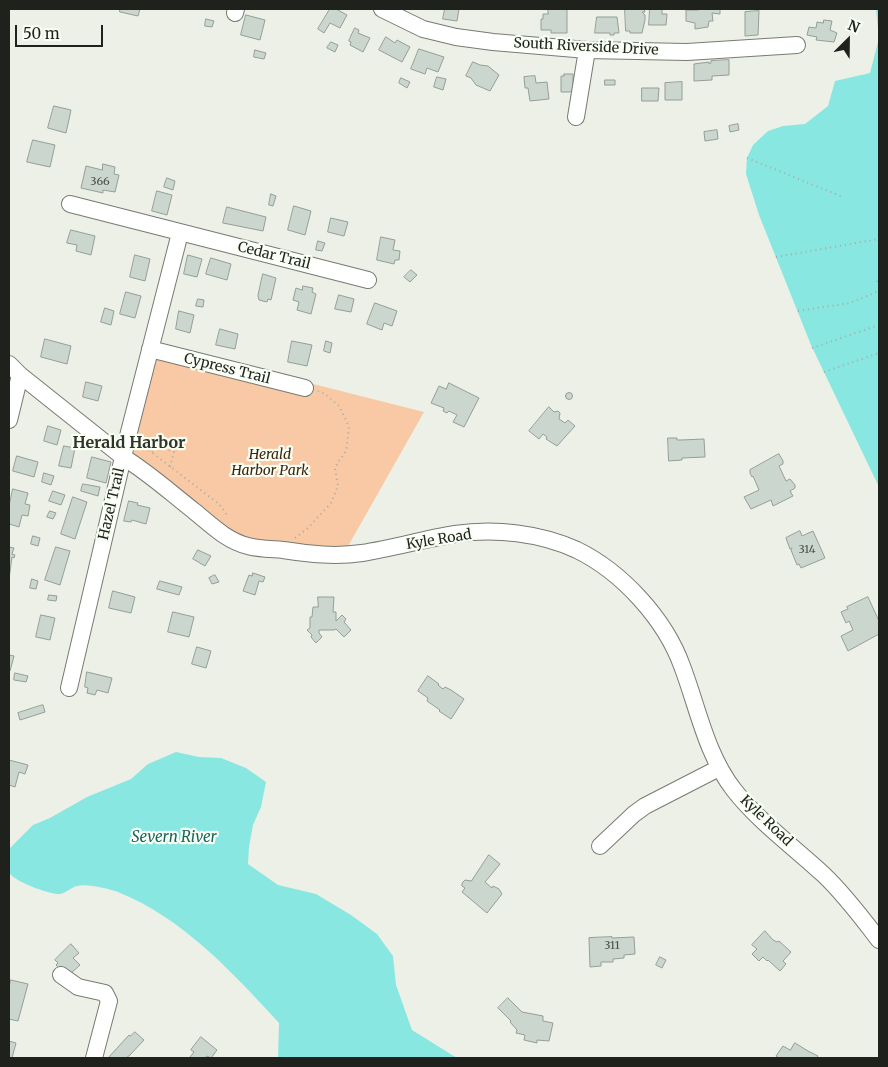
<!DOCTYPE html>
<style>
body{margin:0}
#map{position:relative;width:888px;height:1067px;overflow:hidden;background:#ecf0e6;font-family:Merriweather,serif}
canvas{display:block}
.frame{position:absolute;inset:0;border:10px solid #1f211d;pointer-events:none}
.north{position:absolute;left:823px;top:15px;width:50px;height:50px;-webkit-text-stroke:4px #f9fef3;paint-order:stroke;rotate:23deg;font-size:14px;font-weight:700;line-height:20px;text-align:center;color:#1f211d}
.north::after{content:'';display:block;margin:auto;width:18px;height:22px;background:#1f211d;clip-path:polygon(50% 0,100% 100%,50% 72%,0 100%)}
.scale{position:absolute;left:15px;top:25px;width:88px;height:22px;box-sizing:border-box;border:2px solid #1f211d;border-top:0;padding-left:6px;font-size:15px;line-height:18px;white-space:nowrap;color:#1f211d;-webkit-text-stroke:4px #f9fef3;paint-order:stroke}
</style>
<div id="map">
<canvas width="888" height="1067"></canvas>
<div class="frame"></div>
<div class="north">N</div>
<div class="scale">50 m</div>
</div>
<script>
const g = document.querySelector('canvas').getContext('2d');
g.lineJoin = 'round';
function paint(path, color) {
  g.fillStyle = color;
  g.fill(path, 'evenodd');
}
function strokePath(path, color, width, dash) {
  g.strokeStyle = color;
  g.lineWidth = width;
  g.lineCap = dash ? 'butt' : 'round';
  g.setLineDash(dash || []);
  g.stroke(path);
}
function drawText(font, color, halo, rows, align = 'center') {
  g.font = font + ' Merriweather,serif';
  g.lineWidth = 4.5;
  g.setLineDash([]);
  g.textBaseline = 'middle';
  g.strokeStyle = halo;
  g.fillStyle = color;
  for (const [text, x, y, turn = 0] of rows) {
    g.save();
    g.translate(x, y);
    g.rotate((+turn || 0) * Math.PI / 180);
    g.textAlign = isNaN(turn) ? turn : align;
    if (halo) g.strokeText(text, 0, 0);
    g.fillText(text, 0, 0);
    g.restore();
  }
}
paint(new Path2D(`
 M154,355L309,383L424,412L347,548L334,550L242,538L229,529L131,451Z`), '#f8c9a4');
paint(new Path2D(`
 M876,9H879V487L811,345L759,215L746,174L747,158L753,145L768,131L783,126L805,124L828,106L835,81L870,73L879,38Z
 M176,752L199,757L221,758L246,768L266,782L261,807L253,825L249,847L248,864L278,885L316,894L351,915L377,934L393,956L396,985L412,1030L457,1058H278L279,1023C233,973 183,918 118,892C110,889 86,883 77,886C72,887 66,893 60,894C51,895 12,881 9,872C7,866 9,856 9,849L33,825L50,818L87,797L131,779L148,764Z`), '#89e7e2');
const building = new Path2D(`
 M120,9H140L138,16L120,12Z
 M330,9H336L347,15L340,28L330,23L324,33L318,29Z
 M445,9H459L457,21L443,19Z
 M548,9H567V33H551V30H541V19H543V14H548Z
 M625,9H644L645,12H642L645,15V20L642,33H630V31H626Z
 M650,9H662V14H667L666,25H649Z
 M698,9H720V14L712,13L713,21H709L708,27L695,29V23L686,21V10H698Z
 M759,11L758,35L745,36V12Z
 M246,15L265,20L260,40L241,35Z
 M597,17H617L619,33H614V35H610V33H595Z
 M206,19L214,21L212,27L205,26Z
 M824,20L832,21L830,30L837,33L834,42L816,40L817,37L807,35L809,27L816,28L817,22L823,23Z
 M355,28L359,30L358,33L370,38L363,52L350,45L351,42L349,41Z
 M386,37L395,43L397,40L410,47L402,62L379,50Z
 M331,42L338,45L335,52L327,48Z
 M419,49L444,57L438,72L427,68L425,74L411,69Z
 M255,50L266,53L264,59L254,57Z
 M729,60V75L712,76V80L694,81V64L709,62V64L711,63V61Z
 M473,62L480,65L488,66L499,75L490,91L476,85L471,78L466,76Z
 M564,74H573V90L570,92H561V76H564Z
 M535,76L536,83L547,82L549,99L530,101L528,88H525L524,77Z
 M437,77L446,79L443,90L434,87Z
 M401,78L410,82L407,88L399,83Z
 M605,80H615V85H605Z
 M682,82V100H665V83Z
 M642,88H659L658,101H642Z
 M54,106L71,110L66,133L48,128Z
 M738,124L739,130L730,132L729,126Z
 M717,130L718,139L705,141L704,132Z
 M33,140L55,145L50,167L27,162Z
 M103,164L115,167L114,174L119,175L115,192L103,190V193L81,188L86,166L102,170Z
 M167,178L175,181L173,190L164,187Z
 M157,191L172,195L167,215L152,211Z
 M271,194L276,196L273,206L269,205Z
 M294,206L311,211L305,235L288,230Z
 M227,207L266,217L263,231L223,223Z
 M331,218L348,222L344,236L328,232Z
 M71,230L95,236L91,255L76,251L77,245L67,243Z
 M381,237L395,240L393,250L400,251L399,260H395L394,264L377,260Z
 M318,241L325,243L322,251L316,250Z
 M135,255L150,259L145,281L130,277Z
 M188,255L202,259L197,277L184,274Z
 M211,258L231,264L227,280L206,274Z
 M411,270L417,275L410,282L404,277Z
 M263,274L276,278L271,300L268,299L267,302L259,300L258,296Z
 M303,286L313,288L312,292L316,294L311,314L297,310L299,302L293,300L296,288L302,290Z
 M126,292L141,296L135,318L120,314Z
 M339,295L354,299L351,312L335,309Z
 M198,299L204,300L203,307L196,306Z
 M375,303L397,311L392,326L384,323L382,330L367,324Z
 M105,308L114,311L111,325L101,322Z
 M179,311L194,315L190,333L176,329Z
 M220,329L238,334L235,349L216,345Z
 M45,339L71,346L67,364L41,357Z
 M292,341L312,345L307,366L288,362Z
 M326,341L332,343L330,353L324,351Z
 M86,382L102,386L98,401L83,397Z
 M449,383L479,398L464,427L453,422L457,415L449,411L447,413L443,411L444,408L431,403L439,386L446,389Z
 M565.5 396a3.5 3.5 0 1 1 7 0a3.5 3.5 0 1 1-7 0Z
 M549,407L554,412L558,411L560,413L559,419L565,423L568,420L575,426L557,446L546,439L547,437L543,434L539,439L529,431Z
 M48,426L61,430L57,445L44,441Z
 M668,438H677V440H681L704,439L705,457L682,458V460L669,461Z
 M64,446L75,448L71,468L59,466Z
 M779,454L783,461V464L779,466L786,481L790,479L795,485V488L790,491L793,496L773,506L771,500L751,509L744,497L759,490L753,476L752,477L750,473V470Z
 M17,456L38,462L34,477L13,471Z
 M92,457L111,462L106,483L87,478Z
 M44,473L54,476L51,485L42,482Z
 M83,484L100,487L98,496L81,491Z
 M13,489L28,493L25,504L30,505L28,516L22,515L19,527L9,524V506Z
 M53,491L65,495L61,505L49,501Z
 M73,497L87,502L75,539L61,534Z
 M129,501L138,503L137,505L150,508L146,524L132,520L131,522L124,521Z
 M50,511L56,513L53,519L47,517Z
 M800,531L802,536L813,531L825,558L801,568L799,564L797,565L791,550L792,548L790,549L786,538Z
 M33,536L40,538L38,546L31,544Z
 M9,547L14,548L12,554L15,555L14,558L12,557L9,579Z
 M56,547L70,551L60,585L45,580Z
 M198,550L211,556L205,566L193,559Z
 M253,573L265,577L263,582L259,581L255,595L243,591L249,575L252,576Z
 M215,575L219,582L212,584L209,578Z
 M32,579L38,581L36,589L30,588Z
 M160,581L182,587L179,595L157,589Z
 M113,591L135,597L131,613L109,608Z
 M49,595L57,596L56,601L48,600Z
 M318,597H334L333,612H336V621L342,615L346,619L344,622L351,630L344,637L336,629L334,630H319V633L322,637L316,643L311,637L312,635L307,630L310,628V617H312L313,607H318Z
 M868,597L879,621V634L848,651L841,636L853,630L849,621L846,623L841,612L848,609L847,607Z
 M173,612L194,617L189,637L168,632Z
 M41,615L55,618L50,640L36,637Z
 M197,647L211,651L206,668L192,664Z
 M9,655L14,656L10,671H9Z
 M87,672L112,678L108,693L97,690L95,695L87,693L88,688L85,687Z
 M15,673L28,676L26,682L14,680Z
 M428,676L439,684L438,685L443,689L445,687L451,690L464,699L451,719L439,711L440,710L427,701L428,698L418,691Z
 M43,705L45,712L20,720L18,713Z
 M9,760L28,765L25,774L19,772L15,787L9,785Z
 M489,855L500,864L485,882L492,888L493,886L499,889L502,894L487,913L462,892L465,888L462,886V883L465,880L471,881Z
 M765,931L773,940L777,942L779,941L791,952L783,961L786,964L780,971L768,960L767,961L763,957L759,961L752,954L757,949L752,945Z
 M612,937V938L634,937L635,954L624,955V958L613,959V962H601V966L590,967L589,938Z
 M71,944L79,953L73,958L80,965L69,975L60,966L59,968L56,965L58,963L55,960Z
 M660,957L666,960L662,968L656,965Z
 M11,980L28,984L18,1021L9,1019V988Z
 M508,998L522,1012L543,1016V1021L553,1023L549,1041L537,1040V1043L524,1040L525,1035L516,1033L517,1030L510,1022L511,1021L498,1008Z
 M135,1032L144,1040L130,1055L126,1058H108L129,1035L130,1036Z
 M201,1037L217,1050L211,1058L207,1056L205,1058H189L194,1052L191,1050Z
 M9,1041L16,1043L12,1058H9Z
 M795,1043L808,1051L818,1056L817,1058H779L776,1056L783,1046L790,1050Z`);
paint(building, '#cbd6cf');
strokePath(building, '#949e97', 1);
const minor = new Path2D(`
 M382,9L423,29L456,37L493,42L587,50L687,52L797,45
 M235,13L236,9
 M576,117L587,50
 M70,204L368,280
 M150,349L305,388
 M9,364L20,375L123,457C149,473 171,493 194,511C211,525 227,541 248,546C259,549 272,549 283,550C310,554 335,557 362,553C394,548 424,539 455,534C495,528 540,533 577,550C622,572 665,619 682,666C698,708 706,754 734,790C759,822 794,847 824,875C845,895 862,918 879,940
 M9,420L20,375
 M69,688L128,436L180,233
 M600,846L634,814L645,806L719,768
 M61,975L78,987L105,993L109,1001L94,1058`);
strokePath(minor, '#777b72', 18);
strokePath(new Path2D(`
 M747,158L843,197
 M776,257L879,239
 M877,281L879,286
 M798,311L850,303L879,291
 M812,348L879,325
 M824,372L879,353
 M141,444L219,504L226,513V518
 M152,452L159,446L174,452
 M170,467L177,441
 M295,538L308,528L331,503L338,486L335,469L338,462L346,451L349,427L346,420L339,406L325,394L318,391`), '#a7aba3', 2, [1, 4]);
strokePath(minor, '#fff', 16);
drawText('11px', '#4a4e4a', null, [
 ["366",100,182],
 ["314",807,550],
 ["311",612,946]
]);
drawText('14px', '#1f211d', '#f9fef3', [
 ["South Riverside Drive",586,47,3],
 ["Cedar Trail",274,256,14],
 ["Cypress Trail",227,369,14],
 ["Hazel Trail",112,504,-77],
 ["Kyle Road",439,540,-9],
 ["Kyle Road",766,821,44]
]);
drawText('italic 14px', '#3c2410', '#f9fef3', [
 ["Herald",270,455],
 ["Harbor Park",270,471]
]);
drawText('italic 15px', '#166461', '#f9fef3', [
 ["Severn River",174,838]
]);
drawText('bold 16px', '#30332b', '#f9fef3', [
 ["Herald Harbor",129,443]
]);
</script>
